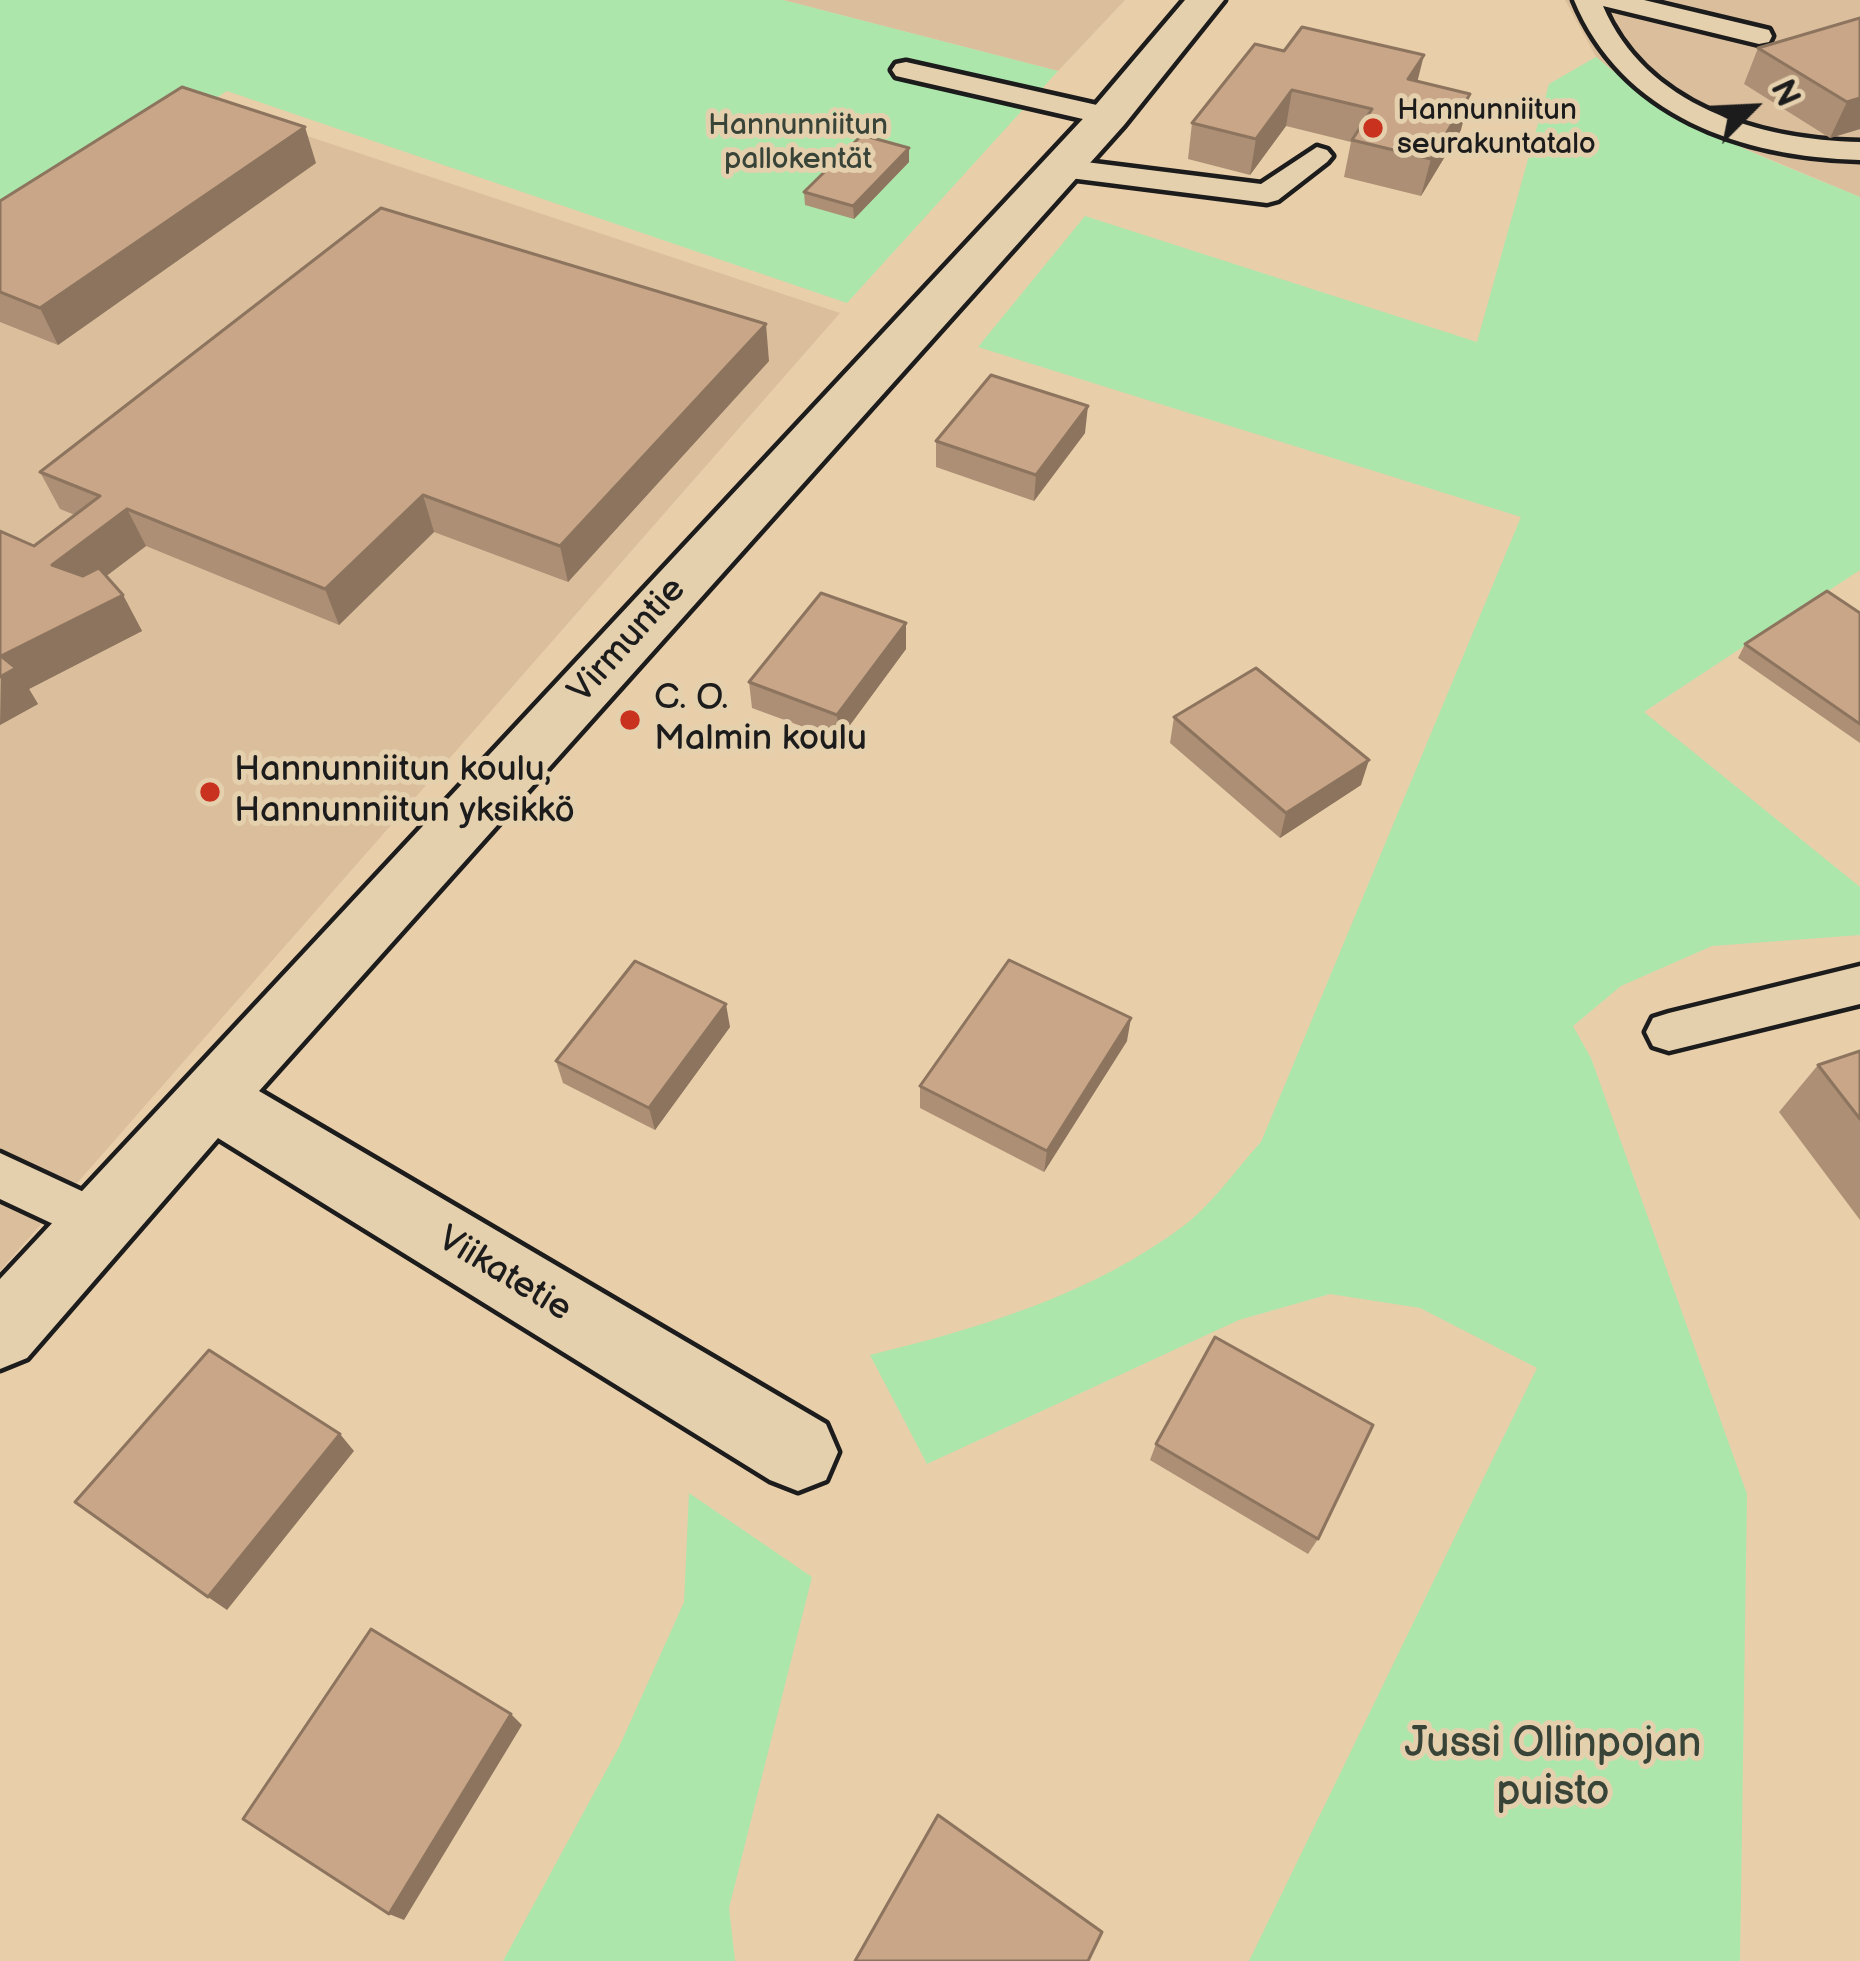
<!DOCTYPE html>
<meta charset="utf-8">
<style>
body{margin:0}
#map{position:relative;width:1860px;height:1961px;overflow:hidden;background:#e9ceaa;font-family:"Balsamiq Sans",sans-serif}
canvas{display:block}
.north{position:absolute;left:1692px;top:48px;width:120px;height:120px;-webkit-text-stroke:9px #e5d0ae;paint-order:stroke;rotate:66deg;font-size:33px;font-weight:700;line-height:48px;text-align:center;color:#1c1c1c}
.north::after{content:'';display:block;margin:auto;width:42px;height:54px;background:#1c1c1c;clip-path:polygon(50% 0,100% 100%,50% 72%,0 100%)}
</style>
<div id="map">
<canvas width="1860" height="1961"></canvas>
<div class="north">N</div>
</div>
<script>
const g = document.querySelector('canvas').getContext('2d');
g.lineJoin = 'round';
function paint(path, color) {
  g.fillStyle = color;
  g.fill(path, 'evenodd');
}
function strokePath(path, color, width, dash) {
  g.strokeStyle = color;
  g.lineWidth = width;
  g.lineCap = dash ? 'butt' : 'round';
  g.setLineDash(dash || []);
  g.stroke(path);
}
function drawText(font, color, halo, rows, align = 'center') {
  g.font = font + ' "Balsamiq Sans",sans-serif';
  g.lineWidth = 10;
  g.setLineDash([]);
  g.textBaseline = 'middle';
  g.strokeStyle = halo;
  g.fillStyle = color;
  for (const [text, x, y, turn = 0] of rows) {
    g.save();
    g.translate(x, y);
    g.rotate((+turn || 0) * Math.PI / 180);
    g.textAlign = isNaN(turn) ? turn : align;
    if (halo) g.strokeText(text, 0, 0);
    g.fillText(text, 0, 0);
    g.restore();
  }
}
paint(new Path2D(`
 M783,0H1125L1058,71Z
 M1565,0H1860V197L1688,125L1636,91L1596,57Z
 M196,99L840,313L0,1271V228Z`), '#dbbf9d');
paint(new Path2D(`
 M0,0H783L1058,71L847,303L227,91L0,235Z
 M1596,57C1680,129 1760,155 1860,197V570L1644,712L1860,887V935L1712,946L1621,986L1573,1026L1591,1058L1747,1494L1740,1961H1249L1537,1368L1420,1308L1330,1294L1239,1320L927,1464L870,1355C980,1328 1094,1294 1186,1224C1214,1202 1237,1168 1261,1142L1521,517L978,347L1085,216L1477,342L1549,84Z
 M689,1493L812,1577L729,1908L735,1961H503L619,1747L684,1602Z`), '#ace6ab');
const service = new Path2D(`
 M1574,0H1644L1769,30L1772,36L1769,42L1759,44L1603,6C1646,106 1759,140 1860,142V160C1742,157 1622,116 1574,0Z
 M906,62L1119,110L1123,116L1109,125L896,76L892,70L896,64Z
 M1317,147L1327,150L1332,156L1327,162L1278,200L1267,203L1062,177L1047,168L1062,159L1261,184Z
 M1860,966V1004L1669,1051L1653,1046L1646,1032L1653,1018L1669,1013Z
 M0,1153L116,1207L123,1223L116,1239L98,1245L0,1199Z`);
const minor = new Path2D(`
 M1185,0H1224L1124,125L259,1091L826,1424L838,1452L826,1480L798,1491L770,1480L218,1138L27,1358L0,1369V1279L1094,107Z`);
strokePath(service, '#1c1c1c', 9);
strokePath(minor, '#1c1c1c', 9);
paint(service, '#e5d0ae');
paint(minor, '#e5d0ae');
paint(new Path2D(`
 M1860,18V129L1830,138L1744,84L1758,48Z
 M1255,44L1418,82L1461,130L1421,196L1344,177L1351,142L1286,126L1250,175L1188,159L1192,123Z
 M909,162L854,219L805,205L804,192Z
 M316,163L58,345L0,322V201Z
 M769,361L568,582L434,532L339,625L146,546L106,576L123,595L142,631L29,689L38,704L0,725L34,546L75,515L60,509L40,472Z
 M1085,433L1034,501L936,467V441Z
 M1860,613V743L1738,658L1745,644Z
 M906,623V649L839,740L752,708L749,682Z
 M1174,717L1361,785L1280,838L1170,743Z
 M730,1027L655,1130L563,1083L556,1061Z
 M1127,1041L1044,1172L920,1108V1086Z
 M1860,1051V1220L1779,1112L1818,1065Z
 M1156,1444L1318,1539L1308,1554L1150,1460Z`), '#ac8f74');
paint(new Path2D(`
 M1424,55L1415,91L1408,79Z
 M1292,90L1286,126L1250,175L1256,139Z
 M1470,94L1461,130L1421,196L1431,159Z
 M1860,98V129L1830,138L1847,102Z
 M305,127L316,163L58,345L40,308Z
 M909,148V162L854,219L853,206Z
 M766,324L769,361L568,582L560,546Z
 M1088,406L1085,433L1034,501L1036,475Z
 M423,495L434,532L339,625L325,589Z
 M127,509L146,546L72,602L52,565Z
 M123,595L142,631L29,689L38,704L0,725L1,656Z
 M906,623V649L839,740L837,715Z
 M1369,760L1361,785L1280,838L1286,813Z
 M726,1004L730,1027L655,1130L649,1108Z
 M1131,1018L1127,1041L1044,1172L1047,1151Z
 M340,1434L354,1451L227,1610L208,1597Z
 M511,1714L522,1725L404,1920L389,1914Z`), '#8c745e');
const building = new Path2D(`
 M1860,18V98L1847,102L1758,48Z
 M1302,27L1424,55L1408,79L1470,94L1431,159L1352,140L1372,109L1292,90L1256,139L1192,123L1255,44L1284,51Z
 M182,87L305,127L40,308L0,292V201Z
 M862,135L909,148L853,206L804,192Z
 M381,208L766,324L560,546L423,495L325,589L127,509L52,565L83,576L99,568L123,595L1,656L16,668L0,677V531L34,546L100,496L40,472Z
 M991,375L1088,406L1036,475L936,441Z
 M1827,591L1860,613V724L1745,644Z
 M821,593L906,623L837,715L749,682Z
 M1256,668L1369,760L1286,813L1174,717Z
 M1009,960L1131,1018L1047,1151L920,1086Z
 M635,961L726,1004L649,1108L556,1061Z
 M1860,1051V1119L1818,1065Z
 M1215,1337L1373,1425L1318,1539L1156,1444Z
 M209,1350L340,1434L208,1597L75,1502Z
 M371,1629L511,1714L389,1914L243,1819Z
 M938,1815L1102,1932L1088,1961H855Z`);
paint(building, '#c8a687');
strokePath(building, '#8c745e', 3);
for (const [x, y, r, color] of [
 [1373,128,12,"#c8321e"],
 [630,720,12,"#c8321e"],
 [210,792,12,"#c8321e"]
]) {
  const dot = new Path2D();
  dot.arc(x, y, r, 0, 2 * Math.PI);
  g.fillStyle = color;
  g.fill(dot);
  strokePath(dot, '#e5d0ae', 4.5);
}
drawText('30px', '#1c1c1c', '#e5d0ae', [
 ["Hannunniitun",1397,111],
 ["seurakuntatalo",1397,145]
], 'left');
drawText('30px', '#394439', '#e5d0ae', [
 ["Hannunniitun",798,126],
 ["pallokentät",798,160]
]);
drawText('36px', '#1c1c1c', '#e5d0ae', [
 ["Virmuntie",628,641,-48],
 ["Viikatetie",504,1275,31]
]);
drawText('36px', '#1c1c1c', '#e5d0ae', [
 ["C. O.",654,699],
 ["Malmin koulu",654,740],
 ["Hannunniitun koulu,",234,771],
 ["Hannunniitun yksikkö",234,812]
], 'left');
drawText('42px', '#394439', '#e5d0ae', [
 ["Jussi Ollinpojan",1553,1745],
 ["puisto",1553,1793]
]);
</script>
